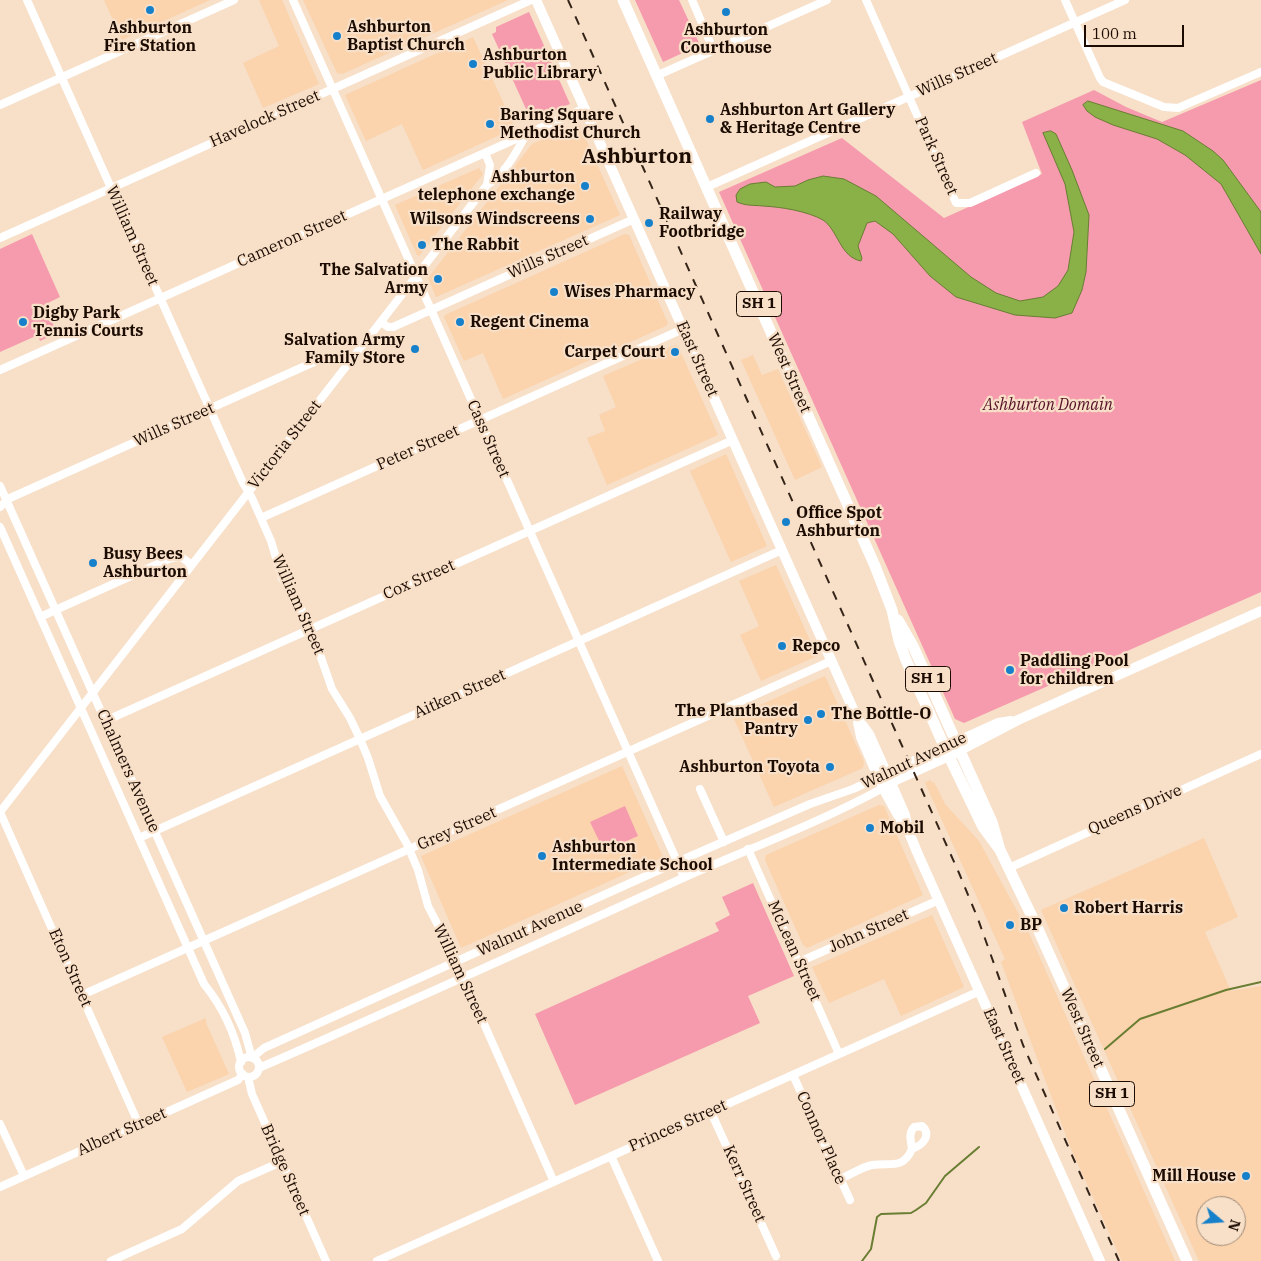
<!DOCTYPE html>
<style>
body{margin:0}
#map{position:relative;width:1261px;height:1261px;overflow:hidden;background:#f7dfc8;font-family:"IBM Plex Serif",serif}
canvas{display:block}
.north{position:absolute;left:1196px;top:1196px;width:50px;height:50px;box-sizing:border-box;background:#f7dfc8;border:1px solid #9f8a78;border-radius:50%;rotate:108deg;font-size:14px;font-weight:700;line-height:20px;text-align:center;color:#1b0b00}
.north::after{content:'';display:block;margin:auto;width:18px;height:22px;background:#1780ca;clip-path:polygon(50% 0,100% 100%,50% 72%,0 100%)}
.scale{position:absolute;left:1084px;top:25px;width:100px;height:22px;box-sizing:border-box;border:2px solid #1b0b00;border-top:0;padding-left:6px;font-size:15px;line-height:18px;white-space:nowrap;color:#1b0b00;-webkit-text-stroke:4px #f7dfc8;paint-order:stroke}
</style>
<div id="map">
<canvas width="1261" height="1261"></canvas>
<div class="north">N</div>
<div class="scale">100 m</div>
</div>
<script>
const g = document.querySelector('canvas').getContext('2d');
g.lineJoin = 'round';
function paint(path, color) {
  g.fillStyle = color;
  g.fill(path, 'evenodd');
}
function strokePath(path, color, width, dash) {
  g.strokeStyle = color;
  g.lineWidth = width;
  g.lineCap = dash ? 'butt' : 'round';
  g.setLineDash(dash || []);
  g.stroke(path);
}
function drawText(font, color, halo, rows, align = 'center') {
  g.font = font + ' "IBM Plex Serif",serif';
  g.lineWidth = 4.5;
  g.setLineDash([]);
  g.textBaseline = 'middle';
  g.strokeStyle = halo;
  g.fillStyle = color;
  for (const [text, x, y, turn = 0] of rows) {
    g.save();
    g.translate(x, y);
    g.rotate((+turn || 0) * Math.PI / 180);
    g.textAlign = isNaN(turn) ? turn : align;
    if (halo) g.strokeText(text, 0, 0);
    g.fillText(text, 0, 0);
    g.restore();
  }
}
paint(new Path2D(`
 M104,0H210L122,40Z
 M259,0H282L319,84L263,108L243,63L279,46Z
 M303,0H508L342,74L337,73Z
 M473,37L515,128L423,170L402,124L366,141L345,95Z
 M579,124L620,215L436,297L428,278L532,144Z
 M479,168L483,174L419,256L417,255L395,205Z
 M625,234L629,235L668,323L666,326L503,399L483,353L464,361L444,317L445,315Z
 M675,345L678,346L718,435L607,485L587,438L605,431L599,415L616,407L603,376Z
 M753,355L762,375L778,369L822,467L795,480L741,360Z
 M726,454L767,546L731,562L690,471Z
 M776,565L817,656L761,681L740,635L759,626L739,581Z
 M825,676L864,762L863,768L774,807L733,717Z
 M622,766L663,857L461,948L421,856Z
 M930,780L933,783L934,782L945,804L979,841L1029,933L1175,1261H1122L1071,1149L1001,962L1005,959L925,783Z
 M879,805L884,806L923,895L807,948L803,945L765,860L766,855Z
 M1204,838L1238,917L1205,932L1231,991L1261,986V1261H1199L1041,910ZM1206,1206H1236V1236H1206Z
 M932,915L964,987L901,1016L884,979L829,1003L812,967Z
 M206,1018V1023L229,1074L187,1092L162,1037Z`), '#fbd3ac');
paint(new Path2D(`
 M635,0H679L700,45L663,62Z
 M529,12L570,104L531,120L492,34L496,32V27Z
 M1261,80V592L964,723L955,719L719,192L842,138L944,218L1042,174L1022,122L1094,90L1126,107L1162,122Z
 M32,234L60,297L44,305L57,333L40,341L38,335L0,352V249Z
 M625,806L638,836L604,851L590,822Z
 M753,883L794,976L748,996L760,1023L575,1105L535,1014L719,931L715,923L730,915L722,897Z`), '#f69bad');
const water = new Path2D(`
 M1088,101L1183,131L1213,151L1223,160L1261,212V254L1221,184L1185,155L1157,139L1113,125L1095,117L1087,111L1083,105Z
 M1051,131L1056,134L1072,170L1089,215L1086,272L1082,290L1072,313L1055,318L1015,315L956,297L930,276L893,234L875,221L867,223L858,246L862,258L861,261C840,257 838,230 823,220C807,211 781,207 763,206C753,205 746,206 737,202L736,195L740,189L750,184L766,182L775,187L795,186L808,180L823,176L844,179L876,196L971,277L996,293L1020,301L1043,297L1058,286L1068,270L1074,232L1065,184L1043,133Z`);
paint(water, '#8ab048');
strokePath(water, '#697e32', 1);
strokePath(new Path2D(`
 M1105,1049L1140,1019L1226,990L1261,982
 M862,1261L871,1249L877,1217L881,1214L911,1213L916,1210L926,1203L945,1176L979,1147`), '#697e32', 2);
strokePath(new Path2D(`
 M27,0L243,483L252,498L271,541L282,578L304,614L311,629L332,689L350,718L360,739L368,758L380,796L407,844L418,870L428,906L454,956L554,1182
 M293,0L684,877
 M692,0L713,49
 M866,0L956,203H970L1036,173
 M1065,0L1100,78L1103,82L1164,107L1178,108L1261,72
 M656,76L827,0
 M0,105L234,0
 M485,153L490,165L487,185
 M707,187L1125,0
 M0,238L531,0
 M381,322L388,327H393L634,219
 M0,370L585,108
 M0,486L245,1033L252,1058L264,1048L677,862L810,804L853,789L879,777
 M0,507L10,498L314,362C327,356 336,354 349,363
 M261,518L683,329
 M0,527L204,984C222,1006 235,1034 241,1062
 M40,617L171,558L181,557L192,565
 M105,721L733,440
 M700,789L724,842
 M0,812L487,185C505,175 516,152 526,135
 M0,812L139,1125
 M139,838L782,550
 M748,849L839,1054
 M1009,868L1261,754
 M799,962L939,900
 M82,995L831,661
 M239 1067a10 10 0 1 1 20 0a10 10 0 1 1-20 0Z
 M259,1068C401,1006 542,942 683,878C750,848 819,823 883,788
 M793,1075L850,1200
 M248,1077L252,1094L326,1261
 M711,1112L776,1256
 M0,1124L24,1176
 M611,1156L658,1261
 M840,1179C850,1175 862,1167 872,1165C890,1162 903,1170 912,1149C911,1141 908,1134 914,1127L922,1126C932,1135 923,1145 912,1149
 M0,1187L238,1080L243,1074
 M111,1261L182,1229L238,1181L281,1162
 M377,1261L980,991`), '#fff', 8);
strokePath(new Path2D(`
 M536,0L853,709L857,718L869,734L891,783L905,815L908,830L917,852L1100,1261
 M858,722L861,737L883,788L903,824
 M879,777L998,723L1011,721
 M883,788L896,780L949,756L1018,720L1261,611`), '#fff', 10);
strokePath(new Path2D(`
 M623,0L875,566L892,610L899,641L906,660L945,748L983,827L1000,850
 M898,620L913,646L956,742L992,822L1000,850L1037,927L1187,1261`), '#fff', 11);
strokePath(new Path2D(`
 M568,0L959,873L978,919L1023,1045L1119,1261`), '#352418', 2, [9, 9]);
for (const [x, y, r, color] of [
 [150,10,5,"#1780ca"],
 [726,12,5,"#1780ca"],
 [337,36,5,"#1780ca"],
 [473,64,5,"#1780ca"],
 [710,119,5,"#1780ca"],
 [490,124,5,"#1780ca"],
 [585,186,5,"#1780ca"],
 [590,219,5,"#1780ca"],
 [649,223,5,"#1780ca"],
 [422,245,5,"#1780ca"],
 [438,279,5,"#1780ca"],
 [554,292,5,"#1780ca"],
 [23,322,5,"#1780ca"],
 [460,322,5,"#1780ca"],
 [415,349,5,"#1780ca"],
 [675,352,5,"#1780ca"],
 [786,522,5,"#1780ca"],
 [93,563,5,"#1780ca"],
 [782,646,5,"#1780ca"],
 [1010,670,5,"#1780ca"],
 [821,714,5,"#1780ca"],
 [808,720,5,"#1780ca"],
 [830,767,5,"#1780ca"],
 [870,828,5,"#1780ca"],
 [542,856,5,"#1780ca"],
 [1064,908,5,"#1780ca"],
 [1010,925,5,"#1780ca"],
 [1246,1176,5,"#1780ca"]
]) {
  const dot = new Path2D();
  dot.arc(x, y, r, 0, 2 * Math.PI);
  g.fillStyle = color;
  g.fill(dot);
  strokePath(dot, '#f7dfc8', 2);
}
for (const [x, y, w] of [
 [759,304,45],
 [928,679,45],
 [1112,1094,45]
]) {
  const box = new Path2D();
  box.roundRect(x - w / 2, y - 12.5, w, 25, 4);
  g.fillStyle = '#f7dfc8';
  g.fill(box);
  strokePath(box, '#1b0b00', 1);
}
drawText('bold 15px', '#1b0b00', null, [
 ["SH 1",759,304],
 ["SH 1",928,679],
 ["SH 1",1112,1094]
]);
drawText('bold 16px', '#1b0b00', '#f7dfc8', [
 ["Ashburton",347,27],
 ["Baptist Church",347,45],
 ["Ashburton",150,28,"center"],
 ["Fire Station",150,46,"center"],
 ["Ashburton",726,30,"center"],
 ["Courthouse",726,48,"center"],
 ["Ashburton",483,55],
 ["Public Library",483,73],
 ["Ashburton Art Gallery",720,110],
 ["& Heritage Centre",720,128],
 ["Baring Square",500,115],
 ["Methodist Church",500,133],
 ["Ashburton",575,177,"right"],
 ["telephone exchange",575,195,"right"],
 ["Railway",659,214],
 ["Footbridge",659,232],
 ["Wilsons Windscreens",580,219,"right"],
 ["The Rabbit",432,245],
 ["The Salvation",428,270,"right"],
 ["Army",428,288,"right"],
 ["Wises Pharmacy",564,292],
 ["Digby Park",33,313],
 ["Tennis Courts",33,331],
 ["Regent Cinema",470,322],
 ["Salvation Army",405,340,"right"],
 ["Family Store",405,358,"right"],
 ["Carpet Court",665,352,"right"],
 ["Office Spot",796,513],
 ["Ashburton",796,531],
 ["Busy Bees",103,554],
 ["Ashburton",103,572],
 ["Repco",792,646],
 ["Paddling Pool",1020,661],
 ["for children",1020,679],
 ["The Plantbased",798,711,"right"],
 ["Pantry",798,729,"right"],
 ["The Bottle-O",831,714],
 ["Ashburton Toyota",820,767,"right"],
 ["Mobil",880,828],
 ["Ashburton",552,847],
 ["Intermediate School",552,865],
 ["Robert Harris",1074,908],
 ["BP",1020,925],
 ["Mill House",1236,1176,"right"]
], 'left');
drawText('16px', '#1b0b00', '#f7dfc8', [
 ["Wills Street",957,75,-24],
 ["Havelock Street",265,119,-24],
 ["Park Street",936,156,66],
 ["William Street",132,236,66],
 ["Cameron Street",292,239,-24],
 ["Wills Street",548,257,-24],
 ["East Street",697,359,66],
 ["West Street",789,373,66],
 ["Wills Street",174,425,-24],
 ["Cass Street",488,439,66],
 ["Victoria Street",285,445,-52],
 ["Peter Street",418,448,-24],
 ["Cox Street",419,580,-24],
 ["William Street",298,605,66],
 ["Aitken Street",460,694,-24],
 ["Walnut Avenue",914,761,-25],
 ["Chalmers Avenue",128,771,66],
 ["Queens Drive",1135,810,-24],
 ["Grey Street",457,829,-24],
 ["Walnut Avenue",530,929,-24],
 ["John Street",869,931,-24],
 ["McLean Street",794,951,66],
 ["Eton Street",70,968,66],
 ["William Street",460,974,65],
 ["West Street",1082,1028,66],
 ["East Street",1004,1046,66],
 ["Princes Street",678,1126,-24],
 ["Albert Street",122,1132,-24],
 ["Connor Place",821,1138,66],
 ["Bridge Street",285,1170,66],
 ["Kerr Street",744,1184,66]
]);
drawText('italic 16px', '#561027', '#f7dfc8', [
 ["Ashburton Domain",1048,405]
]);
drawText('bold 21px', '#1b0b00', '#f7dfc8', [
 ["Ashburton",637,157]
]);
</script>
